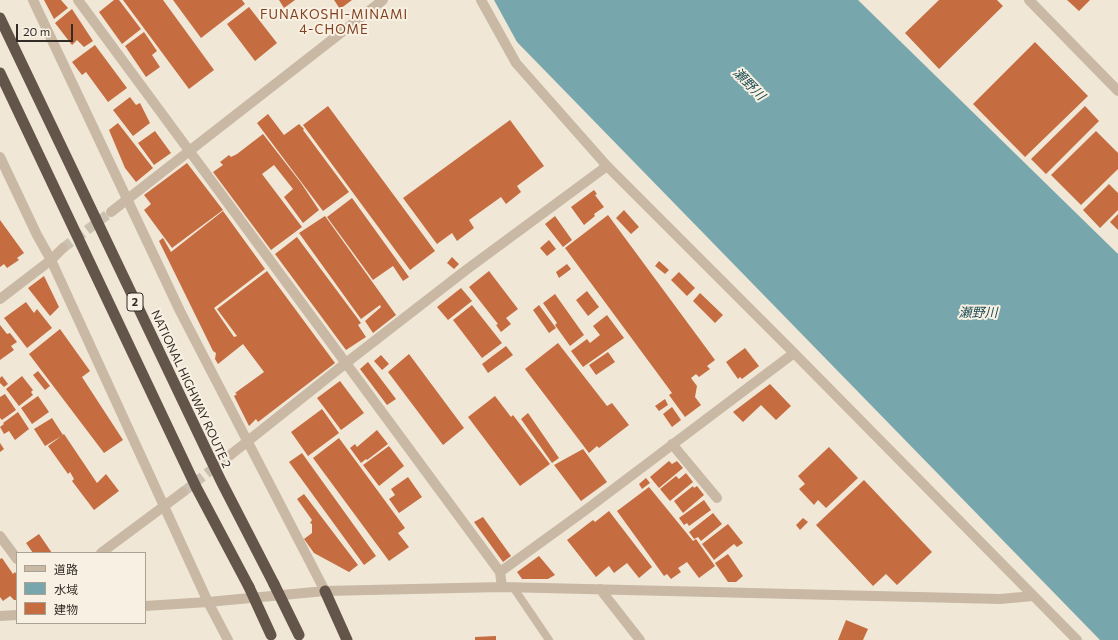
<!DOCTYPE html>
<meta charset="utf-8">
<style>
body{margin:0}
#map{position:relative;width:1118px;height:640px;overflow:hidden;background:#f0e7d7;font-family:Commissioner,"Noto Sans JP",sans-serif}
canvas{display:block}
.legend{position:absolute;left:16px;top:552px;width:130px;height:72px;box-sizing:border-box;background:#f8f1e3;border:1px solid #a9a297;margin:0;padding:5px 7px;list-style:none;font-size:12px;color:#332b25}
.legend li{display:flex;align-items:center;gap:8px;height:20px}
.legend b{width:20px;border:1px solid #a9a297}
.scale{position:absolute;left:16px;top:24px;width:57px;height:18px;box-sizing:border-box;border:2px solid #332b25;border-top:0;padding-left:5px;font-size:12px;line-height:14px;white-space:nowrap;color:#332b25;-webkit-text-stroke:3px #f8f1e3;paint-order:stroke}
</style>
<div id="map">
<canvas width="1118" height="640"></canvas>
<ul class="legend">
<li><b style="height:5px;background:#c8b8a4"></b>道路</li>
<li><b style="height:11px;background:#77a6ad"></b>水域</li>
<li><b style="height:11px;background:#c56d41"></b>建物</li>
</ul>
<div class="scale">20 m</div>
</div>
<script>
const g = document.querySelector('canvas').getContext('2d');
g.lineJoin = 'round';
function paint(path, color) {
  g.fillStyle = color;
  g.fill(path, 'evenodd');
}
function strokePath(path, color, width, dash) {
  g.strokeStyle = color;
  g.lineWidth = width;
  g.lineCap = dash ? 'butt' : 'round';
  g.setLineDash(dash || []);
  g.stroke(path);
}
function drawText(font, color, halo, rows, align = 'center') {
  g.font = font + ' Commissioner,"Noto Sans JP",sans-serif';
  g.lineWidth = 4;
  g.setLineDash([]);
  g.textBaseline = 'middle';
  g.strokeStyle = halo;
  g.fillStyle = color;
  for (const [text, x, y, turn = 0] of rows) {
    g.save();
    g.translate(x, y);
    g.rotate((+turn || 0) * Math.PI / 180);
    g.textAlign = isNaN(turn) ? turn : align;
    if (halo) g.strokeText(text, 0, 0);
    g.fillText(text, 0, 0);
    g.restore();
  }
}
paint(new Path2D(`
 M494,0H858L1118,254V640H1100L517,42Z`), '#77a6ad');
paint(new Path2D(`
 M44,0H61L68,8L54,19Z
 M114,0H119L141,29L122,44L99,12Z
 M123,0H163L214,70L189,89Z
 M173,0H242L245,4L201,38Z
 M279,0H295L284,8Z
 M334,0H352L340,9Z
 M939,0H997L1003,6L939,69L905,33Z
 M1067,0H1090L1079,11Z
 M249,7L277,43L255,61L227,24Z
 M72,9L93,41L84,47L77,40L72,45L55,23Z
 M144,32L157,51L152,55L160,67L146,77L125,46Z
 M1035,42L1088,96L1025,157L973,104Z
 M95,45L127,88L108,102L86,72L82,75L72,62Z
 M130,97L136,105L140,103L150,123L133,136L113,110Z
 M328,106L435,251L410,270L303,125Z
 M1085,106L1099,121L1046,174L1031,159Z
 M268,114L284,135L299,124L304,129L303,130L349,192L323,211L257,123Z
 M510,120L544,166L517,186L521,192L506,204L501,197L469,220L474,228L457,241L452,233L437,244L403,198Z
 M118,123L153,168L136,182L125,168L109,130Z
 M155,131L171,153L154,165L138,143Z
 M1096,131L1118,153V169L1081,205L1051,175Z
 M263,134L301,183L319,210L303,223L284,197L293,189L274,165L262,174L302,227L271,250L213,172L223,165L220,162L229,155L231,157L237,154Z
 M187,163L223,210L172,248L144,210L151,204L144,195Z
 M1109,184L1118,193V210L1100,228L1083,210Z
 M594,190L597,194L595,195L604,207L594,214L595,216L584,225L571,207Z
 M352,198L409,277L403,281L393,266L373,280L327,217Z
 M624,210L639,227L631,234L616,218Z
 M223,211L265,269L214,308L234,337L237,336L217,309L267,271L335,363L258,422L256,419L249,426L234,396L237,394L235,393L264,372L243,344L218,364L215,359L216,353L213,351L159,241L163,238L171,252Z
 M1118,214V230L1110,222Z
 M608,215L715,360L707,366L710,369L699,377L696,374L691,378L697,386L695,397L701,405L685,417L669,395L672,393L565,248Z
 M325,216L396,315L373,333L365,321L381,307L380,305L361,319L299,233Z
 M555,216L572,240L563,247L545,224Z
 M0,220L24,253L17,258L19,260L7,268L4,264L0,267Z
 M297,237L361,323L358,325L366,337L346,350L275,254Z
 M549,240L556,249L547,256L540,248Z
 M452,257L459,264L454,269L447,263Z
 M659,261L669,270L665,274L655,266Z
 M567,264L571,269L559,278L556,272Z
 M489,271L518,309L506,318L511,324L501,332L496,325L498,324L469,287Z
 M679,272L695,288L687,296L671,280Z
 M44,276L59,307L50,316L28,288Z
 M461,288L472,301L448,320L437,307Z
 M587,291L599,307L588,316L576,300Z
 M700,293L723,315L715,323L693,301Z
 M555,294L584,335L570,346L555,325L557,323L543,303Z
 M26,302L34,313L37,309L52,328L27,348L4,318Z
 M472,305L502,343L482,358L453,320Z
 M539,305L556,328L549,333L533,310Z
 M607,315L624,338L583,367L571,351L587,339L590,343L600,335L593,326Z
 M0,325L7,334L10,333L17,342L11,346L14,350L0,360Z
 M60,329L90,371L82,377L123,440L104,453L29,354Z
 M558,343L607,406L612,403L629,425L599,448L597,446L589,453L525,369Z
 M506,346L513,355L488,373L482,364Z
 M745,348L759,366L742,379L740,377L738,379L726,362Z
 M608,352L615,362L596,375L589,365Z
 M409,354L464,428L443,445L388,372Z
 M381,355L389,364L382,370L374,361Z
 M368,362L396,399L387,405L360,369Z
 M38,371L50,386L45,390L33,375Z
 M2,376L8,384L4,387L0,383V378Z
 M22,376L33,390L31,392L33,395L19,406L6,389Z
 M340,381L364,413L341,430L317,398Z
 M770,384L791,406L776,420L761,405L743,422L733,412Z
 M5,394L16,410L2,420L0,418V397Z
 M38,396L49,412L32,424L21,408Z
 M495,396L511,417L513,415L550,464L520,486L468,417Z
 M665,399L668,405L659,411L655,406Z
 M672,407L681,420L672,427L663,414Z
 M322,409L339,433L308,456L291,432Z
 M18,412L29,429L15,440L9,431L4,434L0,427L4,424L3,423Z
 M528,413L559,458L552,463L521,419Z
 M52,418L63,435L45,446L34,429Z
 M377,430L388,444L367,460L366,459L361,463L350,448L355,444L357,447Z
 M64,434L97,483L106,474L119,491L94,510L72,481L74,479L70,472L68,474L48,446Z
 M339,438L405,528L398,533L409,547L389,561L313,458Z
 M0,443L4,449L0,452Z
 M389,446L404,466L379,486L363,465Z
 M829,447L858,478L826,508L818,500L814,505L799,489L805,484L798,476Z
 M583,449L607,482L581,501L554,465Z
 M302,453L376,556L364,565L289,462Z
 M669,461L672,464L677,461L683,468L659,488L650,477Z
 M686,473L693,482L670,501L660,489L676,476L679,479Z
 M408,477L422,497L399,513L389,499L395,495L391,489Z
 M646,478L650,483L642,489L639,484Z
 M864,480L932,552L897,585L886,574L873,586L816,525Z
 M693,486L694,488L697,486L704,495L683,513L674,501Z
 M649,487L693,541L696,539L715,566L699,578L687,562L678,568L681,572L671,579L667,574L664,576L617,511Z
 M304,494L358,565L349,572L314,553L304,539L312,533V524L310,523L312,520L297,499Z
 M704,500L711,510L689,526L687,523L684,525L679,518Z
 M609,511L652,567L639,578L627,563L614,573L609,566L596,577L567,540L593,520L595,522Z
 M713,513L722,524L701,541L698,537L694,539L689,532Z
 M483,517L511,556L503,562L474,522Z
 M803,518L808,522L800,530L796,525Z
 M728,524L743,543L737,547L734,544L714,560L702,544Z
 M39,534L52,553H33L26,543Z
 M728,554L743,576L736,582H728L715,563Z
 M539,556L555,575L548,579H522L517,572Z
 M2,558L13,574L15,572L17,575V600H14L10,596L3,601L0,597V559Z
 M846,620L868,629L863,640H838Z
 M496,636V640H475V637Z`), '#c56d41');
strokePath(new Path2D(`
 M63,248L111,212
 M183,492L229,456`), '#cac1b3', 10, [10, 5]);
strokePath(new Path2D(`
 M513,587L549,640`), '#c8b8a4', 8);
strokePath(new Path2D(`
 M33,0L180,311L325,591
 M78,0L500,572L502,587
 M481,0L516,63L607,166L794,353L1077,640
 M1029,0L1118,91
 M0,157L37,235L51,260L208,602L228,640
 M111,212L383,0
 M0,299L51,260L63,248
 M672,444L717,498
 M229,456L346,363L466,270L607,166
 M0,536L17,559
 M101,553L183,492
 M500,572L587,509L794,353
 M600,589L640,640
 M145,606L208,602L325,591L502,587L1000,599L1033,596
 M0,616L17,615`), '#c8b8a4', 10);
strokePath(new Path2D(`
 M0,18L221,481L274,584
 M0,73L196,487L249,587
 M325,591L347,640`), '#64554a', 11);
strokePath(new Path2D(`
 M274,584L299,635
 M249,587L271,635`), '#64554a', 11);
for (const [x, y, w] of [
 [135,302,16]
]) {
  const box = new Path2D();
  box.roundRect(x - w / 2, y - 9, w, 18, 3);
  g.fillStyle = '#f8f1e3';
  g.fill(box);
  strokePath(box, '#332b25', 1);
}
drawText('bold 11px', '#332b25', null, [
 ["2",135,302]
]);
drawText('12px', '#332b25', '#f8f1e3', [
 ["NATIONAL HIGHWAY ROUTE 2",191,389,65]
]);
g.letterSpacing = '1px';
drawText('13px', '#814020', '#f8f1e3', [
 ["FUNAKOSHI-MINAMI",334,15],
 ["4-CHOME",334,30]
]);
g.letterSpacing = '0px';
drawText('italic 13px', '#1c4b54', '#f8f1e3', [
 ["瀬野川",749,84,45],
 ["瀬野川",978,313]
]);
</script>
